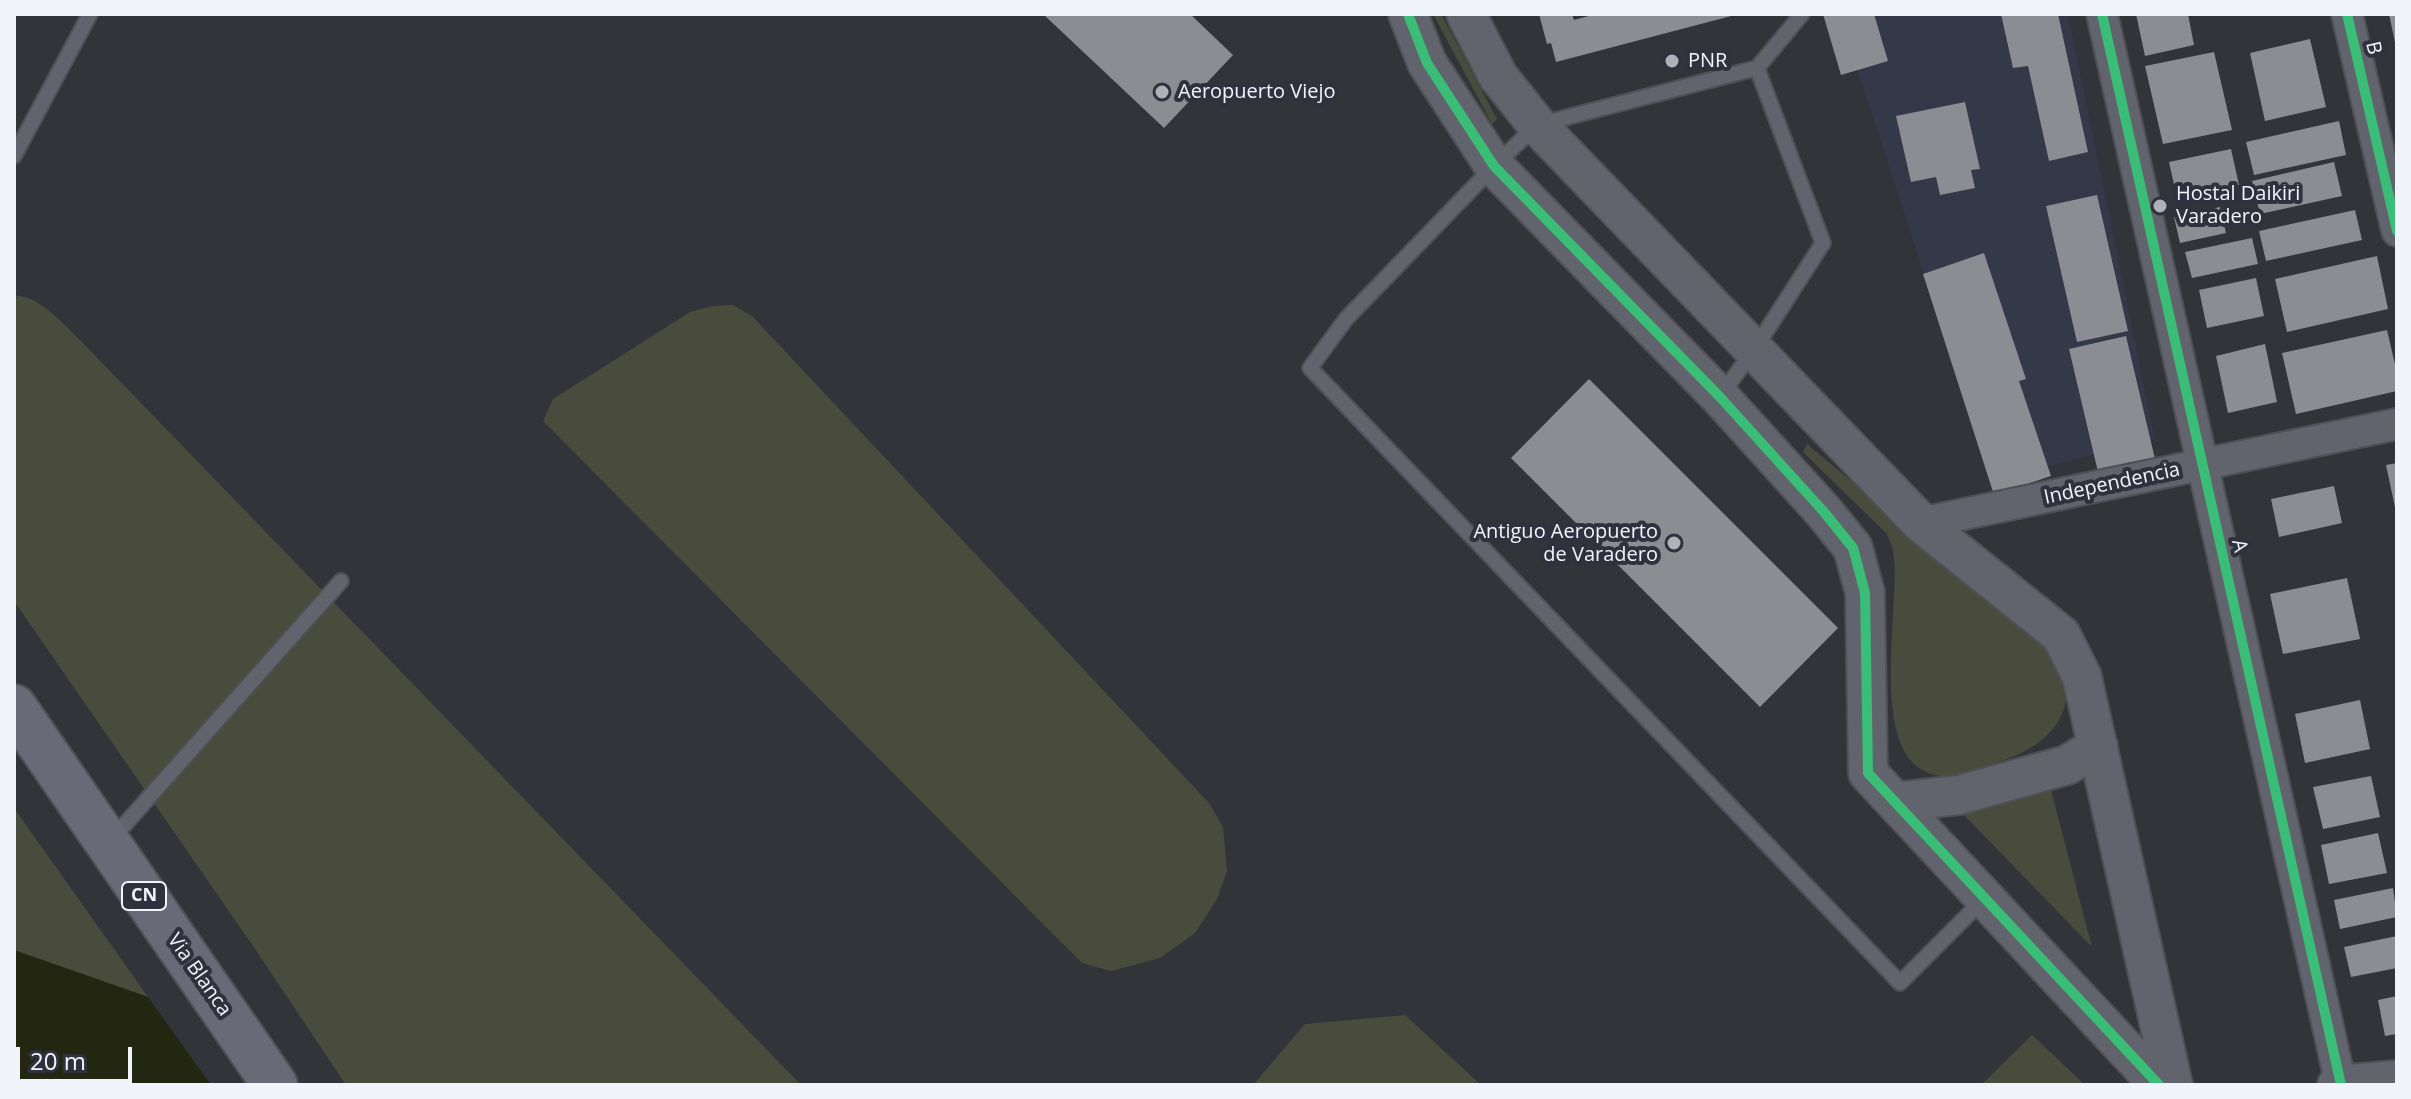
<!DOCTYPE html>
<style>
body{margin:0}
#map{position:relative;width:2411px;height:1099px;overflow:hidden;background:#32343a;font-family:"Open Sans",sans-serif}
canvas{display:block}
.frame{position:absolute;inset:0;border:16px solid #f2f4fb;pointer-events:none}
.scale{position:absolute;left:16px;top:1047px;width:116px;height:36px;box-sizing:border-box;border:4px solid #f2f4fb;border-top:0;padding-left:10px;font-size:24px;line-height:28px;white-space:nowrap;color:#f2f4fb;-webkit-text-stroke:6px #2f323e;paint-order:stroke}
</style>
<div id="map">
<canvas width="2411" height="1099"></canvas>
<div class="frame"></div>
<div class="scale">20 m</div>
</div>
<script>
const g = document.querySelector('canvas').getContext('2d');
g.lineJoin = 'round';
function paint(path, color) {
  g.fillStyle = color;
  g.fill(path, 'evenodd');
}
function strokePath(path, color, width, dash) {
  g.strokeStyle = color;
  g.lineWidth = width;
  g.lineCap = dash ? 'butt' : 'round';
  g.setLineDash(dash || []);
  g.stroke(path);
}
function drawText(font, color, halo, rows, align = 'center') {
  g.font = font + ' "Open Sans",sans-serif';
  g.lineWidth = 8;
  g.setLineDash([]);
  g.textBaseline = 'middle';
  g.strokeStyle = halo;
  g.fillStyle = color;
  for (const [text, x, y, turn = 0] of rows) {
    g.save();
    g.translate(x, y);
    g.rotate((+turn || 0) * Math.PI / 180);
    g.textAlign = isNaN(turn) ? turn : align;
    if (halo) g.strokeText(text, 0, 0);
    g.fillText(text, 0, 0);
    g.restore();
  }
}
paint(new Path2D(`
 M1839,14H2068L2155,439L1997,479L1973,424Z`), '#343848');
paint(new Path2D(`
 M1433,14H1441L1497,119L1492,124Z
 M14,295C41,297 61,322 79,339L801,1085H346L253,946L14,601Z
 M733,305L752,316L1209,803L1223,827L1227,871L1217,899L1195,933L1160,958L1111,971L1082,963L543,421L553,399L690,312L712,306Z
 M1807,444L2050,647C2054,653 2061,660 2064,667C2066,672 2065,680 2066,685C2070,735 2023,756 1983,767C1970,771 1956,777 1942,776C1861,769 1903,604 1893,551C1892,545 1889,539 1887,534L1803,452Z
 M2051,790L2092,947L1962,813Z
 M14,807V808L148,997L14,950Z
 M1405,1015L1481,1085H1253L1305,1024Z
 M2032,1035L2085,1085H1981Z`), '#494c3d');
paint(new Path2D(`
 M14,950L148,997L211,1085H14Z`), '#232711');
paint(new Path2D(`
 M1043,14H1190L1233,55L1164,128Z
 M1539,14H1572L1574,20L1596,14L1735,15L1556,62L1551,43L1547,44Z
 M1823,14H1874L1888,61L1841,75Z
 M2001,14H2058L2088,152L2049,161L2028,66L2013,68Z
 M2136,14H2188L2194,45L2145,56Z
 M2389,14H2397V46L2396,47Z
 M2310,39L2326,107L2265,121L2250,53Z
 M2214,52L2232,130L2163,144L2145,66Z
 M1965,102L1980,169L1971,170L1975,188L1940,195L1936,177L1911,182L1896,116Z
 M2339,121L2346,155L2254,175L2246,142Z
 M2231,149L2239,185L2177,198L2169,162Z
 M2334,162L2342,196L2260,214L2252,181Z
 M2097,195L2128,331L2077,342L2046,206Z
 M2220,207L2226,233L2180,243L2174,217Z
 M2355,210L2362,240L2266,261L2259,231Z
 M2252,238L2258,264L2192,278L2185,252Z
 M1984,253L2026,379L2019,381L2051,476L1994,495L1923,274Z
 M2377,256L2388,309L2287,332L2275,279Z
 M2256,278L2264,316L2207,328L2199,290Z
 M2387,330L2397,373V391L2296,414L2282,353Z
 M2126,336L2155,459L2098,472L2069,349Z
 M2265,344L2277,402L2228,413L2216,356Z
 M1589,379L1838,628L1760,707L1511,458Z
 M2397,463V511L2396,512L2386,465Z
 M2334,486L2342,523L2279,537L2271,499Z
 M2347,578L2360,639L2283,654L2270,594Z
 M2360,700L2370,749L2305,763L2295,714Z
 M2371,776L2380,817L2323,829L2313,787Z
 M2378,833L2387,873L2329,884L2321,845Z
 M2393,888L2397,917L2340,929L2334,900Z
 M2397,936V968L2351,977L2344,947Z
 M2397,996V1034L2385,1036L2378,1000Z`), '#8b8d92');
const service = new Path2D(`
 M1757,68L1802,14
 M14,156L90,14
 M1720,396L1754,350L1823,243L1757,68L1537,125L1494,166L1346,319L1310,368L1900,983L1984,899
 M111,840L341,581`);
const minor = new Path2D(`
 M2102,14L2341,1085
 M2347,14L2397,231
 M1921,523L2397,424`);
const tertiary = new Path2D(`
 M1408,14L1427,63L1494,166L1720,397L1824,512L1853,548L1865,593L1868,773L2159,1085
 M1466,14L1498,76L1537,125L1921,523L2061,635L2082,677L2173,1085
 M1895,802L1959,795L2067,765L2098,746
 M2337,1085L2397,1080`);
const trunk = new Path2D(`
 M14,707L275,1085`);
strokePath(service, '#4e5054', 18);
strokePath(minor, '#4e5054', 34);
strokePath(tertiary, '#4e5054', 42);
strokePath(trunk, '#4e5054', 48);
strokePath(service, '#62646d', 14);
strokePath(minor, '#62646d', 30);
strokePath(tertiary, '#62646d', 38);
strokePath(trunk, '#686b77', 44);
strokePath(new Path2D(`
 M1408,14L1427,63L1494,166L1720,397L1824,512L1853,548L1865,593L1868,773L2159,1085
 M2102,14L2341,1085
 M2347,14L2397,231`), '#3abd76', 10);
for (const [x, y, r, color] of [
 [1672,61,8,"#afb1b7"],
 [1162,92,8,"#afb1b7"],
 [2160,206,8,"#afb1b7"],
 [1674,543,8,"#afb1b7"]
]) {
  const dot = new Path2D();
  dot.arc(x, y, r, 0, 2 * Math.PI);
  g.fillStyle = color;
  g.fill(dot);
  strokePath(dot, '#2f323e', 3);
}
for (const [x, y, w] of [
 [144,896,44]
]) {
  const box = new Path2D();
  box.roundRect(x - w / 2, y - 14, w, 28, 6);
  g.fillStyle = '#2f323e';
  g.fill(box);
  strokePath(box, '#f2f4fb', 2);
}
drawText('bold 18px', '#f2f4fb', null, [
 ["CN",144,896]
]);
drawText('20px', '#f2f4fb', '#2f323e', [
 ["B",2373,48,77],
 ["Independencia",2112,484,-12],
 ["A",2239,546,77],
 ["Via Blanca",199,975,55]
]);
drawText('20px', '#f2f4fb', '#2f323e', [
 ["PNR",1688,61],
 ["Aeropuerto Viejo",1178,92],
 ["Hostal Daikiri",2176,194],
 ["Varadero",2176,217],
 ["Antiguo Aeropuerto",1658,532,"right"],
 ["de Varadero",1658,555,"right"]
], 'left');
</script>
